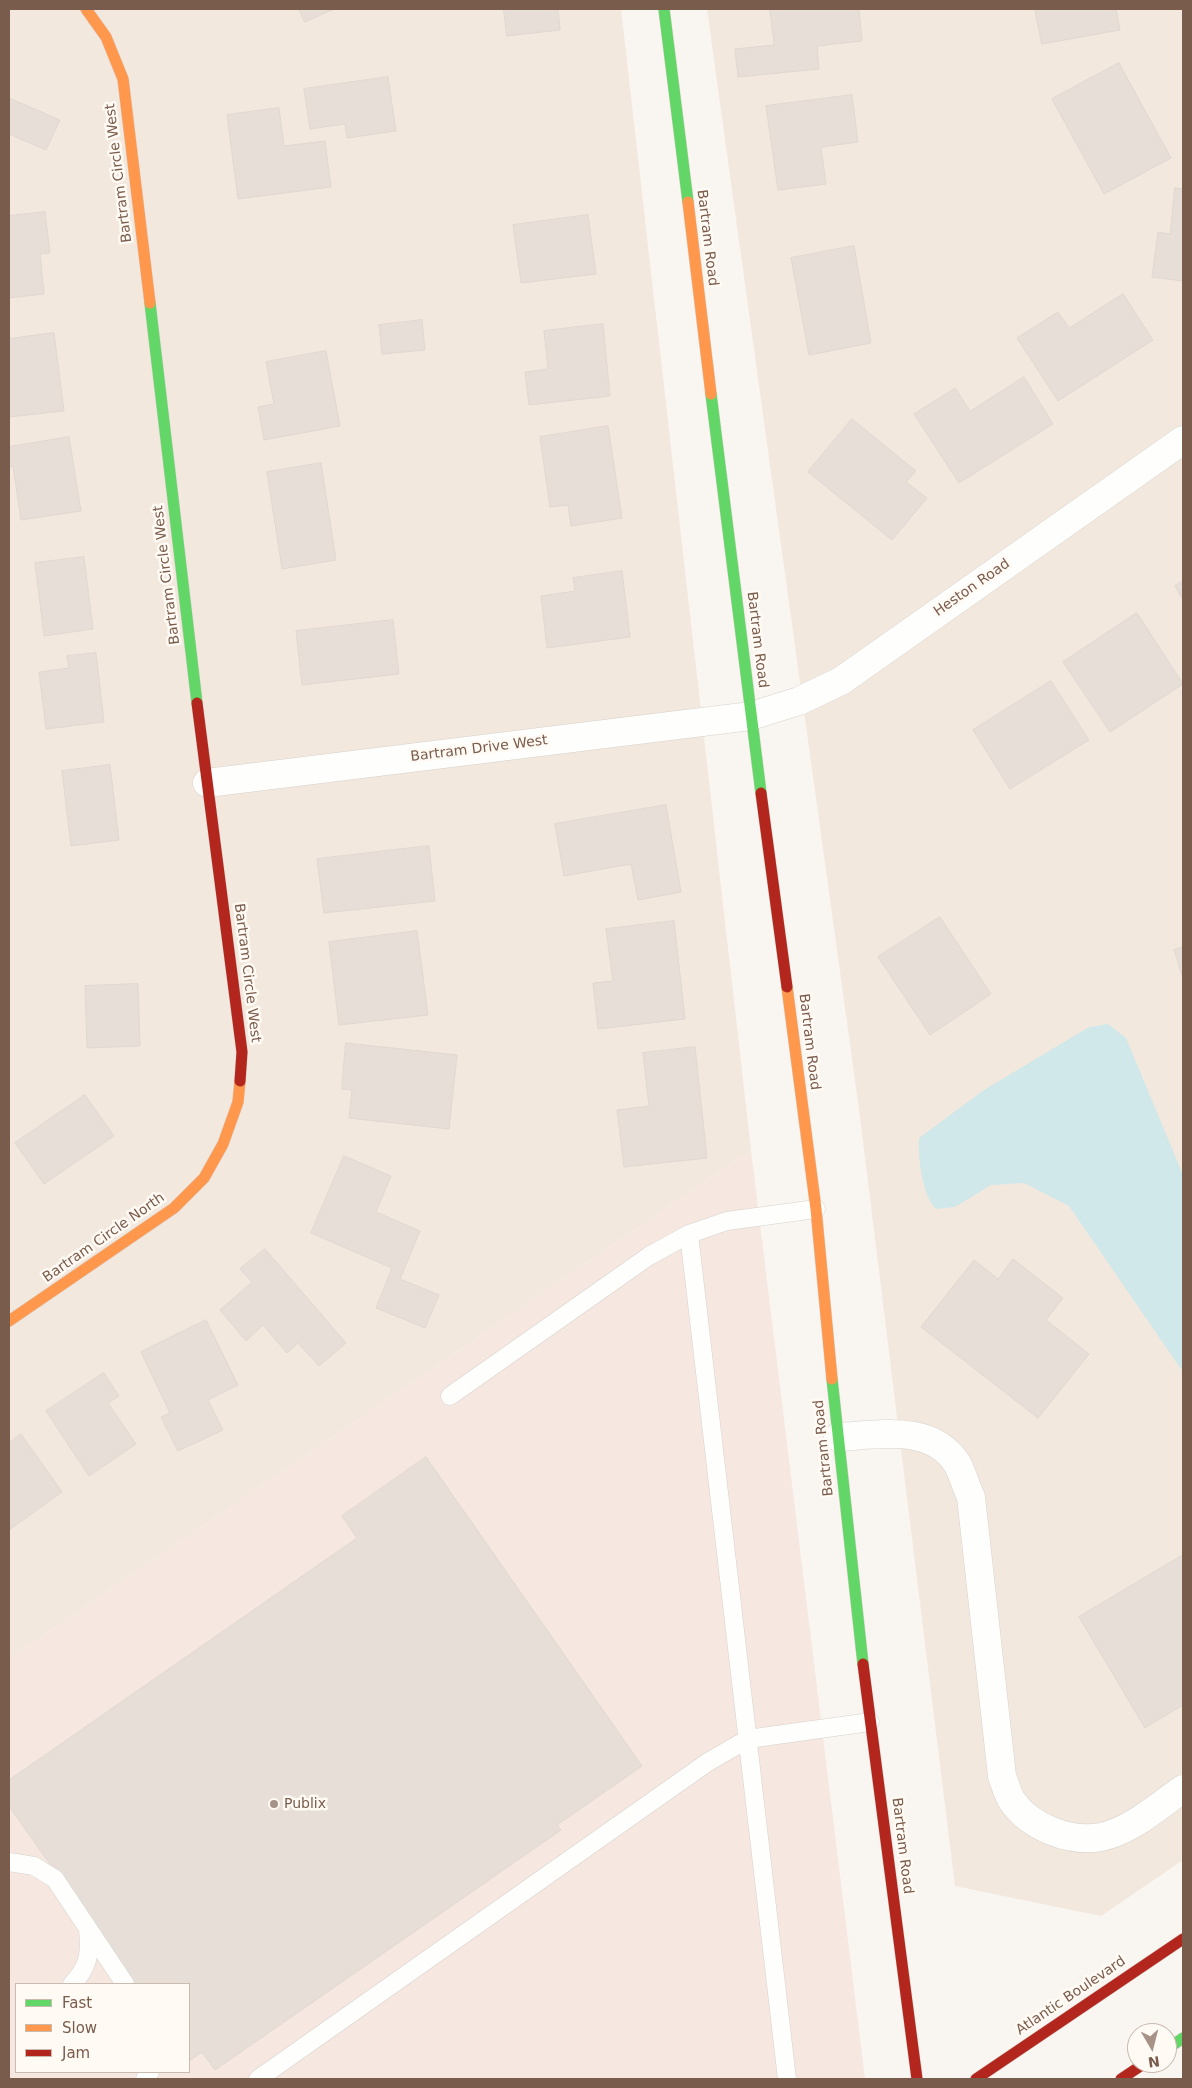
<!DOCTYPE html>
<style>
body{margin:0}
#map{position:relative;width:1192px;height:2088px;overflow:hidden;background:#f9f5f0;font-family:"DejaVu Sans",sans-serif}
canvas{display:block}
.frame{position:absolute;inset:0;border:10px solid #7a5c4d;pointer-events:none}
.legend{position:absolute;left:15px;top:1983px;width:175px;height:90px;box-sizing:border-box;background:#fffaf3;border:1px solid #cabbb1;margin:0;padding:6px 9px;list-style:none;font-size:15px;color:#7a5c4d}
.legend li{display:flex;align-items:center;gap:10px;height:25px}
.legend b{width:25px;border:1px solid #cabbb1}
.north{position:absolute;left:1127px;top:2023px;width:50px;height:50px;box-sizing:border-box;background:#fffaf3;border:1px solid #cabbb1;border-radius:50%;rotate:172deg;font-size:14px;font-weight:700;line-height:20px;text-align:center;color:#7a5c4d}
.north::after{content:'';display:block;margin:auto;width:18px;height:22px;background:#a69286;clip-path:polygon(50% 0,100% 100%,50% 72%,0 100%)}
</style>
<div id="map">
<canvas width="1192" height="2088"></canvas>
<div class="frame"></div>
<ul class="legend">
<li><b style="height:6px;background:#63d668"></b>Fast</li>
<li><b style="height:6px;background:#ff974d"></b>Slow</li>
<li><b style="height:6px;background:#b3261e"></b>Jam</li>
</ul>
<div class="north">N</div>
</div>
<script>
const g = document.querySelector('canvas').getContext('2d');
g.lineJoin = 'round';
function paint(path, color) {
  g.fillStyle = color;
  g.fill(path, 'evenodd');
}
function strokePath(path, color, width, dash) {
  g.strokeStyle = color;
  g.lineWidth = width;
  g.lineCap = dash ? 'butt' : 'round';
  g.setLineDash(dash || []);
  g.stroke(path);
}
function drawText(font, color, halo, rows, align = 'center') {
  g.font = font + ' "DejaVu Sans",sans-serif';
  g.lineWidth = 5;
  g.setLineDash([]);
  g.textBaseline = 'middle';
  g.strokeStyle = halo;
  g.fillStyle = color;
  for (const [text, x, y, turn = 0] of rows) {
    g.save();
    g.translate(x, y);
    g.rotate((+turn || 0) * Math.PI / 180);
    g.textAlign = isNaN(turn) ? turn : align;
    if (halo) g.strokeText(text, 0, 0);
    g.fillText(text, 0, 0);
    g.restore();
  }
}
paint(new Path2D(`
 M9,9H621L751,1150L9,1659Z
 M707,9H1183V1860L1101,1916L955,1886L859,1109Z`), '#f2e8de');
paint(new Path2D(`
 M751,1150L865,2079H9V1659ZM16,1984H189V2072H16Z`), '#f6e8e1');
paint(new Path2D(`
 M1108,1024L1126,1038L1183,1175V1372L1069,1206L1024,1183L991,1185L955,1207L936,1209C922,1196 918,1157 919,1138L984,1090L1089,1027Z`), '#d0e8ea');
const building = new Path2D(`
 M299,9H334L305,22Z
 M504,9H558L560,30L507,36Z
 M770,9H859L862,41L817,46L819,69L738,77L735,49L774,45Z
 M1035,9H1116L1120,30L1042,44Z
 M1119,63L1171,158L1104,194L1052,99Z
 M388,77L396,131L347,138L345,124L310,129L304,89Z
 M852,95L858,142L821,147L826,184L778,190L766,106Z
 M9,98L60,120L46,150L9,134Z
 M279,108L284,146L325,141L331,187L238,199L227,115Z
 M1175,188L1183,189V281L1152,277L1158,232L1170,234Z
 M45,212L50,253L40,254L44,294L9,298V216Z
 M588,215L596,274L521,283L513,225Z
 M854,246L871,343L809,355L791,258Z
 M1123,294L1153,340L1058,401L1017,338L1058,312L1069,328Z
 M422,320L425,350L382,354L379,325Z
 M603,324L610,396L529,405L525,372L548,369L544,331Z
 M54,333L64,411L9,417V339Z
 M326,351L340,426L264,440L258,407L274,404L266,362Z
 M1024,377L1053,424L959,483L914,414L955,388L970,411Z
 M852,419L916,471L906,482L927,498L892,540L808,472Z
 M608,426L622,518L571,526L568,505L550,507L540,437Z
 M69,437L81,511L21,520L13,466L9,467V447Z
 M321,463L336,560L282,569L267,472Z
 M84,557L93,629L44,636L35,563Z
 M622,571L630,637L547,648L541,596L575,591L573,578Z
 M1183,581V600L1175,586Z
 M1137,613L1183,684L1110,732L1063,662Z
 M393,620L399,674L302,685L296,631Z
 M96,653L104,722L46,729L39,672L69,668L67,656Z
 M1051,681L1089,740L1010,789L973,730Z
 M110,765L119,840L71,846L62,771Z
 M666,805L681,892L638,900L631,864L564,876L555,824Z
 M429,846L435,901L324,913L317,859Z
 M940,917L991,994L930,1035L878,957Z
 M674,921L685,1019L598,1029L593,983L613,981L606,929Z
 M417,931L428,1015L339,1025L329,942Z
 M1183,947V978L1174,950Z
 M138,984L140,1046L87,1048L85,986Z
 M346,1043L457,1055L449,1129L349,1118L352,1090L342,1089Z
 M695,1047L707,1158L624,1167L617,1110L649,1106L643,1053Z
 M85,1095L114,1136L44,1184L15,1143Z
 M344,1156L391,1176L376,1212L420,1231L400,1279L439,1295L425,1328L376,1308L392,1268L311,1233Z
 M265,1249L346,1343L319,1366L298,1343L287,1353L263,1325L246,1341L220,1310L252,1282L240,1269Z
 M1013,1259L1063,1298L1046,1320L1089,1354L1038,1418L921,1327L974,1260L998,1279Z
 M206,1320L238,1385L208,1400L223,1430L178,1451L161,1417L170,1413L141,1352Z
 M104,1373L119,1396L108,1403L136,1444L89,1476L46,1411Z
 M21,1434L62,1492L9,1530V1443Z
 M426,1457L642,1766L557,1825L561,1830L215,2070L202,2052L189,2061V1984H134L9,1806V1780L357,1538L342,1516Z
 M1183,1555V1705L1145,1728L1079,1617Z`);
paint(building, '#e6ded7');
strokePath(building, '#e2d8d2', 1);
const lane = new Path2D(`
 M689,1234L787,2079
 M450,1396L649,1256L689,1234L727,1221L816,1209
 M9,1862L34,1866L55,1879L125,1984
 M72,1984C90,1966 90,1952 88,1929
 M145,2079L150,2072
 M258,2079L708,1762L748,1739L870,1722`);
const street = new Path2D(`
 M207,783L751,716L799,701L841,681L1183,440
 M838,1437C878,1435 933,1423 958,1465C963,1475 966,1487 971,1497L1002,1776C1005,1784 1008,1795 1012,1801C1030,1827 1070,1843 1101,1837C1131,1831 1158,1806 1183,1789`);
const fast = new Path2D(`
 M664,9L688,202
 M150,303L197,703
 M711,394L761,793
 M832,1379L863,1664
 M1167,2049L1183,2038`);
const slow = new Path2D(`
 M86,9L106,37L123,79L150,303
 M688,202L711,394
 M787,987L816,1209L832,1379
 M9,1321L174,1208L204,1178L223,1144L238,1102L240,1081`);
const jam = new Path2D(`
 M197,703L242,1052L240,1081
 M761,793L787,987
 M863,1664L917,2079
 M976,2079L1183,1939
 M1121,2079L1145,2063`);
strokePath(lane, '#d7d1cb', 19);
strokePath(street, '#d7d1cb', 29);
strokePath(fast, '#d9d2cb', 12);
strokePath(slow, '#d9d2cb', 12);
strokePath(jam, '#d9d2cb', 12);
strokePath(lane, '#fefefd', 18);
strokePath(street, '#fefefd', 28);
strokePath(fast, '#63d668', 11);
strokePath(slow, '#ff974d', 11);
strokePath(jam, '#b3261e', 11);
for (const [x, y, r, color] of [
 [274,1804,5,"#a69286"]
]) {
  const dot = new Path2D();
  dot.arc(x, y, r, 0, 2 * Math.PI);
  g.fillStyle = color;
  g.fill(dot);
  strokePath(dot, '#fffaf3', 2);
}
drawText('14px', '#7a5c4d', '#fffaf3', [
 ["Bartram Circle West",119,173,-97],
 ["Bartram Road",707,238,83],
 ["Bartram Circle West",167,575,-97],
 ["Heston Road",972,588,-35],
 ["Bartram Road",757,640,83],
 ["Bartram Drive West",479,749,-7],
 ["Bartram Circle West",247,973,83],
 ["Bartram Road",809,1042,83],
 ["Bartram Circle North",104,1238,-35],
 ["Bartram Road",824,1448,-96],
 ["Bartram Road",902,1846,83],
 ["Atlantic Boulevard",1071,1996,-34]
]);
drawText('14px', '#7a5c4d', '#fffaf3', [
 ["Publix",284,1804]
], 'left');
</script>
